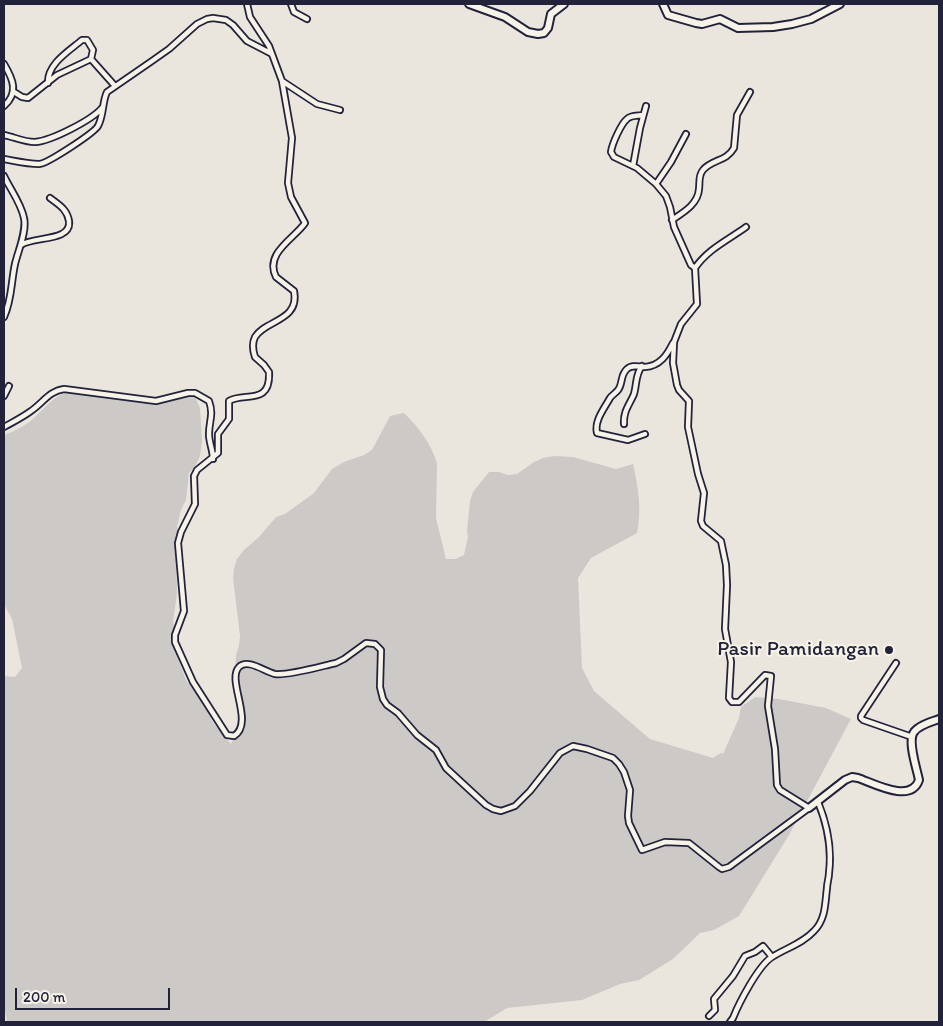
<!DOCTYPE html>
<style>
body{margin:0}
#map{position:relative;width:943px;height:1026px;overflow:hidden;background:#eae6de;font-family:Itim,sans-serif}
canvas{display:block}
.frame{position:absolute;inset:0;border:5px solid #22223b;pointer-events:none}
.scale{position:absolute;left:15px;top:988px;width:155px;height:22px;box-sizing:border-box;border:2px solid #22223b;border-top:0;padding-left:6px;font-size:15px;line-height:18px;white-space:nowrap;color:#22223b;-webkit-text-stroke:4px #f7f3e8;paint-order:stroke}
</style>
<div id="map">
<canvas width="943" height="1026"></canvas>
<div class="frame"></div>
<div class="scale">200 m</div>
</div>
<script>
const g = document.querySelector('canvas').getContext('2d');
g.lineJoin = 'round';
function paint(path, color) {
  g.fillStyle = color;
  g.fill(path, 'evenodd');
}
function strokePath(path, color, width, dash) {
  g.strokeStyle = color;
  g.lineWidth = width;
  g.lineCap = dash ? 'butt' : 'round';
  g.setLineDash(dash || []);
  g.stroke(path);
}
function drawText(font, color, halo, rows, align = 'center') {
  g.font = font + ' Itim,sans-serif';
  g.lineWidth = 4;
  g.setLineDash([]);
  g.textBaseline = 'middle';
  g.strokeStyle = halo;
  g.fillStyle = color;
  for (const [text, x, y, turn = 0] of rows) {
    g.save();
    g.translate(x, y);
    g.rotate((+turn || 0) * Math.PI / 180);
    g.textAlign = isNaN(turn) ? turn : align;
    if (halo) g.strokeText(text, 0, 0);
    g.fillText(text, 0, 0);
    g.restore();
  }
}
paint(new Path2D(`
 M73,391L82,395L148,402L186,395L195,397L200,408L202,442L200,456L195,466L189,473L186,500L181,510L177,527L179,537L176,544L177,593L173,622L176,632L177,657L186,680L209,711L212,721L219,730L231,744L235,735L240,706L235,676L236,655L239,646L240,636L233,578L234,568L237,559L244,550L259,537L276,517L285,514L314,493L332,469L344,462L364,455L372,450L390,416L404,413C419,427 431,444 437,463L436,518L446,559H455L464,555L468,537L467,531L470,501L473,492L489,472H499L508,475L517,474L534,462L543,458L554,456L573,457L616,469L633,464C638,487 642,509 637,533L591,558L578,578L582,668L594,691L650,739L713,758L721,753L723,754L739,718L741,707L755,697L779,699L826,708L851,719L789,835L739,916L714,930L700,933L673,959L639,980L620,984L582,1000L507,1008L484,1022H7L4,1005V676L15,677L22,668L12,619L4,604V435C12,432 21,428 28,423C44,411 52,394 73,391Z`), '#cdc9c6');
const street = new Path2D(`
 M247,4L250,17L269,46L282,81L292,138L288,183L291,197L305,223C295,238 264,253 276,277L294,291C300,321 265,320 255,337C252,343 253,351 255,357L264,365L269,372C271,406 244,392 229,401V419L218,434V453L197,470L194,476L195,504L181,532L178,543L184,611L175,635V642L193,682L227,735L234,736C255,723 226,680 239,667C248,658 265,672 275,674C288,676 322,666 336,663L344,659L366,643L375,644L381,650L380,687L383,699L387,705L398,713L417,735L436,750L446,768L486,805L493,809L501,811L515,806L530,791L560,753L573,746L587,749L613,758L619,764L624,772L630,790L628,816L629,823L642,850L665,842L689,843L719,867L722,869L729,867L809,808L780,790L777,785L775,749L768,706L771,676L765,675L739,702H732L729,698L731,662L725,629L727,585L726,565L721,541L703,526L701,521L704,493L698,474L688,427L689,401L679,390L677,385L673,363L674,342L681,324L697,304L695,268L691,265L674,227L670,207L666,196L656,184L637,168L614,157L611,152C612,144 621,124 627,119C631,115 638,116 643,115
 M291,4L294,12L307,19
 M4,64C13,79 19,93 4,106
 M282,81L317,104L340,110
 M48,83C47,64 69,51 82,40H87L93,50L91,59
 M14,92L22,97L28,98L57,75L91,59L115,86
 M4,135C14,137 24,142 35,142C51,141 92,120 102,108
 M4,159C15,161 28,164 39,164C47,164 94,133 98,126C104,115 102,102 107,92L152,61L169,49L197,24L207,19L213,18L226,20L233,25L247,41L272,54
 M633,166L640,128L646,106
 M4,176C10,189 21,203 24,218C27,231 18,251 15,264C11,282 12,300 4,317
 M656,184L671,162L686,134
 M672,220C684,212 698,204 699,189C700,182 698,176 703,170C712,159 726,162 734,148L737,115L750,92
 M21,245C33,236 72,242 69,221C67,209 59,205 50,198
 M695,268C708,249 728,240 746,227
 M4,396L9,386
 M624,424C623,411 630,404 634,394C637,384 635,375 642,366
 M4,427C13,422 23,417 31,411C43,403 49,391 64,389L156,401L188,393H195L209,401C214,415 209,421 209,434C209,443 213,450 213,459
 M645,434L628,440L597,433C594,421 604,409 610,398C612,395 616,393 618,390C623,384 620,375 627,369C632,364 639,367 645,367C660,366 667,355 673,343
 M896,663L861,716V718L863,720L912,737
 M709,1016L715,1010L714,999L733,976L745,956L755,952L763,946L772,957
 M730,1022L733,1018C739,1003 758,966 772,957C786,948 802,944 814,931C826,919 825,903 827,888C827,883 829,878 829,873C832,849 827,824 818,802`);
const secondary = new Path2D(`
 M469,4L505,17L528,32L538,34L544,33L548,28L551,14L564,4
 M663,4L668,15L696,23L702,24L720,19L738,28L773,27L792,24L811,19L840,4
 M809,808L845,780L852,777L858,778C873,783 911,804 919,780C917,769 907,741 914,732C919,725 931,722 939,719`);
strokePath(street, '#22223b', 8);
strokePath(secondary, '#22223b', 10);
strokePath(street, '#f7f3e8', 4.5);
strokePath(secondary, '#f7f3e8', 6);
for (const [x, y, r, color] of [
 [889,650,5,"#22223b"]
]) {
  const dot = new Path2D();
  dot.arc(x, y, r, 0, 2 * Math.PI);
  g.fillStyle = color;
  g.fill(dot);
  strokePath(dot, '#f7f3e8', 2);
}
drawText('21px', '#22223b', '#f7f3e8', [
 ["Pasir Pamidangan",879,650]
], 'right');
</script>
